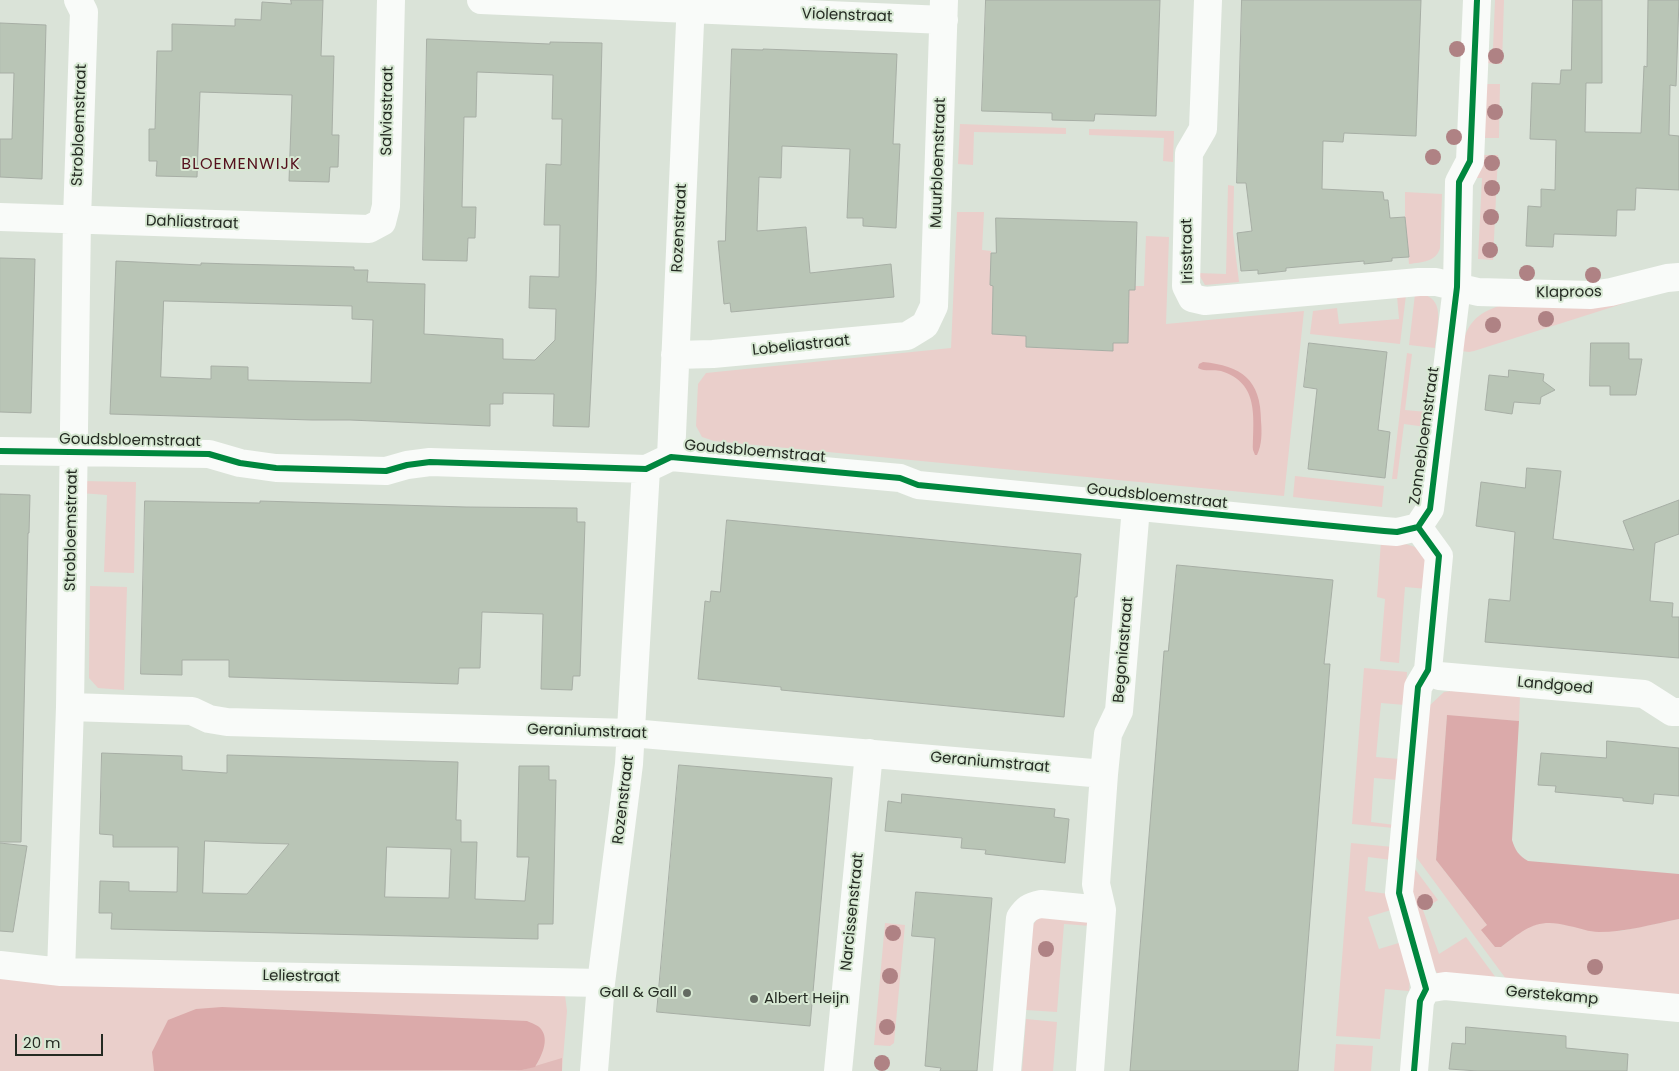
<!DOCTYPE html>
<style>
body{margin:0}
#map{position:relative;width:1679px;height:1071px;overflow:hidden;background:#dae3d8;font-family:Poppins,sans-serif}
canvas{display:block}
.scale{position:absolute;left:15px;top:1034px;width:88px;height:22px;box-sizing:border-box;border:2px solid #242a22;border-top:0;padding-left:6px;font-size:15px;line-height:18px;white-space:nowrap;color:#242a22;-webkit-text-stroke:4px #d7e8d3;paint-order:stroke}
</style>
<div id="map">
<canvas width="1679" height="1071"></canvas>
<div class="scale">20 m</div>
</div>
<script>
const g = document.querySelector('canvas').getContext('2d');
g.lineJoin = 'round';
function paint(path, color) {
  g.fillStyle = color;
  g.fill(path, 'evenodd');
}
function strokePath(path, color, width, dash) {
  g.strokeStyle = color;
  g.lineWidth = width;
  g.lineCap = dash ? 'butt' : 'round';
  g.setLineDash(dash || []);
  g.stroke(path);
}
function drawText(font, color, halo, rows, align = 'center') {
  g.font = font + ' Poppins,sans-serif';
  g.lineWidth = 4;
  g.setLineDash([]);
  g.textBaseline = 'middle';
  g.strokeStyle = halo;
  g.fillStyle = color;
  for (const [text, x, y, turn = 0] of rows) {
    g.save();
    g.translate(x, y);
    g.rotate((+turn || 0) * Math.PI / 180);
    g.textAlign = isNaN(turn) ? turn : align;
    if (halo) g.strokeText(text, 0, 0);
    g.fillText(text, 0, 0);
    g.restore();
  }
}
paint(new Path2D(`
 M1495,0H1504L1502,64L1484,63V57L1493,48Z
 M1483,84H1500L1499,138H1481Z
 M960,124L1066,128V134L974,132L973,165L958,164Z
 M1089,129L1174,131L1173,162L1163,161L1164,138L1089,135Z
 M1480,155H1498L1493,260L1478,259L1482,178H1475Z
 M1228,185L1234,186L1233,233L1239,282L1205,285L1198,273L1226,274Z
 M1405,192L1442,194L1440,248C1436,262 1422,262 1409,264L1405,217Z
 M957,212H984L982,250L991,251L990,285L993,286L992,334L1026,336V347L1113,351V343H1127L1129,290H1135V286H1144L1146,236L1169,237L1166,324L1304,311L1284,496L714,441L702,437L696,426L698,384L706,373L951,348Z
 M1415,294C1448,294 1437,325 1435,348L1409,345Z
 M1406,295L1400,344L1310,334L1313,311L1337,308L1339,324L1399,319L1397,296Z
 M1623,299L1625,303L1474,351L1469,352L1461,351C1466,324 1476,313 1502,305Z
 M1407,353L1412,354L1405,410L1427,412L1426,427L1404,424L1397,479H1392Z
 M1295,476L1384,486L1382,507L1293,497Z
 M80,481L136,482L134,573L104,572L107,495L80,493Z
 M1381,541C1395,543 1422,542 1426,560C1427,569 1426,580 1427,589L1405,587L1399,663L1380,661L1385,599L1377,597Z
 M90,586L127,587L124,690L98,688L89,678Z
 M1364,668L1407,672L1405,705L1381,703L1376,757L1400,759L1398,780L1374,778L1371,822L1395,825L1394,828L1352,824Z
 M1452,691L1520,695L1519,721L1447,716L1436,860L1487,925L1501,947L1527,927L1540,923L1551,922L1620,931L1679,919V997L1509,983L1414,854L1429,706L1444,692Z
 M1351,843L1393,847L1392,860L1368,857L1365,891L1389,894L1391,910L1368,917L1379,949L1402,942L1410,979L1409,991L1385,989L1380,1039L1336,1036Z
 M1412,865L1438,900L1423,910L1439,954L1466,937L1499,982L1438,974L1431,965L1411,906Z
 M1086,916L1091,926L1064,924L1057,1012L1026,1010L1032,926L1039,917Z
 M885,923L905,925L894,1043L890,1046L874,1045Z
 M0,974L565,995L567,1011L562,1071H0Z
 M1026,1019L1057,1022L1053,1071H1022Z
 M1336,1044L1373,1046L1371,1071H1334Z`), '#eacfcb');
paint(new Path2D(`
 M562,1058V1071H460L522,1070Z`), '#e1bbb9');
paint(new Path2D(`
 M1203,362C1241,366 1261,379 1261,421C1262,432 1262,445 1257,455H1255L1253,450C1253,418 1260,383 1221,371C1214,369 1205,372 1198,368L1199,364Z
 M1447,715L1519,721L1512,840C1515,850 1519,856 1528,861L1679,874V919C1653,924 1626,932 1599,932C1589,932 1580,928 1569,926C1537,917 1525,929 1501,947H1495L1481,930L1487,925L1436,860Z
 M222,1007L527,1021C531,1023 538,1025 541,1029C550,1040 541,1057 535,1067L522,1070L154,1071L152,1052L168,1020L196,1009Z`), '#dbaaaa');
const building = new Path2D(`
 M291,0H323L321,56H334L332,135H339L338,167H330L329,182L289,181L292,95L200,92L197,177L156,176L157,161H149V129H155L157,51H172V24L235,26V19L261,20L262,2L291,4Z
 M986,0H1160L1156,116L1095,114L1094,121L1052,120V113L982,111Z
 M1242,0H1421L1416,136L1344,133L1343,142L1323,141L1322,189L1383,192L1384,200H1388L1390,218L1405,217L1409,257L1392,258V261L1364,264V261L1286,268V271L1258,274V270L1241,271L1237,233L1252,231L1246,183H1237Z
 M1573,0H1602V83H1586L1585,132L1641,133L1644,66L1647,67L1648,0H1679L1676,86L1670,85L1669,135L1679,136V190L1636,188L1635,210H1617L1616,236L1554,234L1553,247L1526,246L1528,206L1541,207V189L1555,190L1556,140L1530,139L1532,83L1560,84L1561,70H1571Z
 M0,23L46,25L42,179L0,177V139H12L14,73H0Z
 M427,39L550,44V42L602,43L596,283L589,427L553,426L554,394L503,393V404H490V426L350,420H312L110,414L116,261L201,265V263L232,264L354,267V270H368L367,282L425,284L424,334L503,339V359L535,360L555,340L556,309L529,308L530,276L559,277L560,225H544L546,164L561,165L562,119H552L553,75L477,72L476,117H464L462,207H476L475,238H468L467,261L423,260ZM164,301L352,306V319L373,320L371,383L248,380V367L211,366V379L161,377Z
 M732,49L763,50V49L897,54L893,144H900L896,228L863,226V218H847L850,149L782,146L781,178L759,177L757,231L806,227L810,273L891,264L894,297L731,312L730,303L724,304L718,241H725Z
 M996,218L1137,222L1135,290H1129L1128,343H1113V351L1026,347V336L992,334L993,286L990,285L991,253H996Z
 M0,258L35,259L31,413L0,412Z
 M1309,343L1387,352L1378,430L1390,432L1385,478L1308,469L1317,389L1304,387Z
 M1591,343H1629V359H1642L1636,395H1610V386H1590Z
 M1509,370L1544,374L1543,381L1555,390L1541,397L1540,404L1514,402L1512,414L1485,410L1489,375L1508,377Z
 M1527,468L1561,471L1553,539L1634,550L1623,521L1679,500V534L1655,543L1650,601L1673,603L1672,617H1679V658L1485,642L1489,599L1510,601L1515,532L1476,526L1481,482L1525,488Z
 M0,494L30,495L29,533H28L21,842H0Z
 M145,501L260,503V501L466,507L577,508V522H585L580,676H573L572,690L541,689L543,614L482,612L480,668H459L458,684L229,677V660H182V675L141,674Z
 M727,520L1081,554L1077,597H1075L1064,717L781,690V687L698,679L705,601L710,602L711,591L720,592Z
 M1177,565L1333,580L1324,664H1330L1298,1071H1130L1164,651H1168Z
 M1607,741L1679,748V796L1654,794L1653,804L1623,801V798L1555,792L1556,786L1538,785L1541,753L1606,758Z
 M102,753L182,756V770L227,773V755L458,762L456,820H461V842H477L475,899L525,901L529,857H517L519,766H549V780H556L553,924H538V939L111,929L112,913H99L100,881L129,882V891L177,892L178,847H113V835L100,834ZM205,841L252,843L289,844L247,894L203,893ZM387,847L451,849L449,898L385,897Z
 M679,765L832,778L810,1026L657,1012Z
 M902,794L1055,809L1054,817L1069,819L1065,863L985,854L986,850L961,848L962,838L885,831L888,801L901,803Z
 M0,843L27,846L13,932L0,931Z
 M916,892L992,898L977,1071H940L941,1068L925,1066L935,938L912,936Z
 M1466,1027L1566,1036V1048L1628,1054L1627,1071H1478L1449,1069L1452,1043L1465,1044Z`);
paint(building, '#b9c5b6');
strokePath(building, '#a7aea5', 1);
strokePath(new Path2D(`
 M481,0L944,20
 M1208,0L1203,129L1189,153L1186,286L1192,298L1205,301L1419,282H1436L1478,292L1591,295L1611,292L1667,278L1679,277
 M0,217L369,229L382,222L386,206L391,0
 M675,355L713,354L907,336L925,325L934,306L944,0
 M0,451L209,454L240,463L276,468L386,471L407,465L430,462L646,469L671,457L900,478L918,485L1384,531L1397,532L1418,527
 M671,457L691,0
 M1428,670L1439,676L1644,694L1672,712H1679
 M70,707L192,711L209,719L227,722L631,733L1104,774
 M0,965L61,972L601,983
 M61,972L70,707L77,219L84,12L78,0
 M1426,989L1445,986L1679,1008
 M594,1071L601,983L629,764L646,469
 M838,1071L869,753
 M1007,1071L1020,918C1026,909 1030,906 1041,904L1102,910
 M1090,1071L1102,910L1096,884L1104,774L1108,734L1119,711L1136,507
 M1414,1071L1420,1001L1426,989L1399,893L1418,687L1428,670L1439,556L1418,527L1430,509L1457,287L1459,182L1470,161L1477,0`), '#f9fbf9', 28);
strokePath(new Path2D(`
 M0,451L209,454L240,463L276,468L386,471L407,465L430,462L646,469L671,457L900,478L918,485L1384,531L1397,532L1418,527
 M1414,1071L1420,1001L1426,989L1399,893L1418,687L1428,670L1439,556L1418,527L1430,509L1457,287L1459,182L1470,161L1477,0`), '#00873e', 6);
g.fillStyle = '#af8284';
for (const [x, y] of [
 [1457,49],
 [1496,56],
 [1495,112],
 [1454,137],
 [1433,157],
 [1492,163],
 [1492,188],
 [1491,217],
 [1490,250],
 [1527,273],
 [1593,275],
 [1546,319],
 [1493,325],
 [1425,902],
 [893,933],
 [1046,949],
 [1595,967],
 [890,976],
 [887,1027],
 [882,1063]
]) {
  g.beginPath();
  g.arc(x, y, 8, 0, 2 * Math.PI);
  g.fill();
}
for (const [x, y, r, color] of [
 [687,993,5,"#646b62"],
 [754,999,5,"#646b62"]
]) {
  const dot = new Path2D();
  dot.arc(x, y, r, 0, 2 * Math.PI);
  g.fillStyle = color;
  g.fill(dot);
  strokePath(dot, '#d7e8d3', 2);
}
drawText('15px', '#242a22', '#d7e8d3', [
 ["Violenstraat",847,16,2],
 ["Salviastraat",388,111,-89],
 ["Strobloemstraat",80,125,-88],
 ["Muurbloemstraat",939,163,-88],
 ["Dahliastraat",192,223,2],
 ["Rozenstraat",680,228,-87],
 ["Irisstraat",1188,251,-91],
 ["Klaproos",1569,293,-1],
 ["Lobeliastraat",801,346,-6],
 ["Zonnebloemstraat",1425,436,-82],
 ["Goudsbloemstraat",130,441,1],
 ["Goudsbloemstraat",755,452,5],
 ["Goudsbloemstraat",1157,497,6],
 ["Strobloemstraat",72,530,-89],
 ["Begoniastraat",1124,650,-85],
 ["Landgoed",1555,686,5],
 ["Geraniumstraat",587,732,2],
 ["Geraniumstraat",990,763,5],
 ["Rozenstraat",624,800,-83],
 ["Narcissenstraat",853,912,-84],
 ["Leliestraat",301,977,1],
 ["Gerstekamp",1552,996,5]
]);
drawText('15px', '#242a22', '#d7e8d3', [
 ["Gall & Gall",677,993],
 ["Albert Heijn",764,999,"left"]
], 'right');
g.letterSpacing = '1px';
drawText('16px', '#55101d', '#d7e8d3', [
 ["BLOEMENWIJK",241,165]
]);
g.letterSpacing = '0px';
</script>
